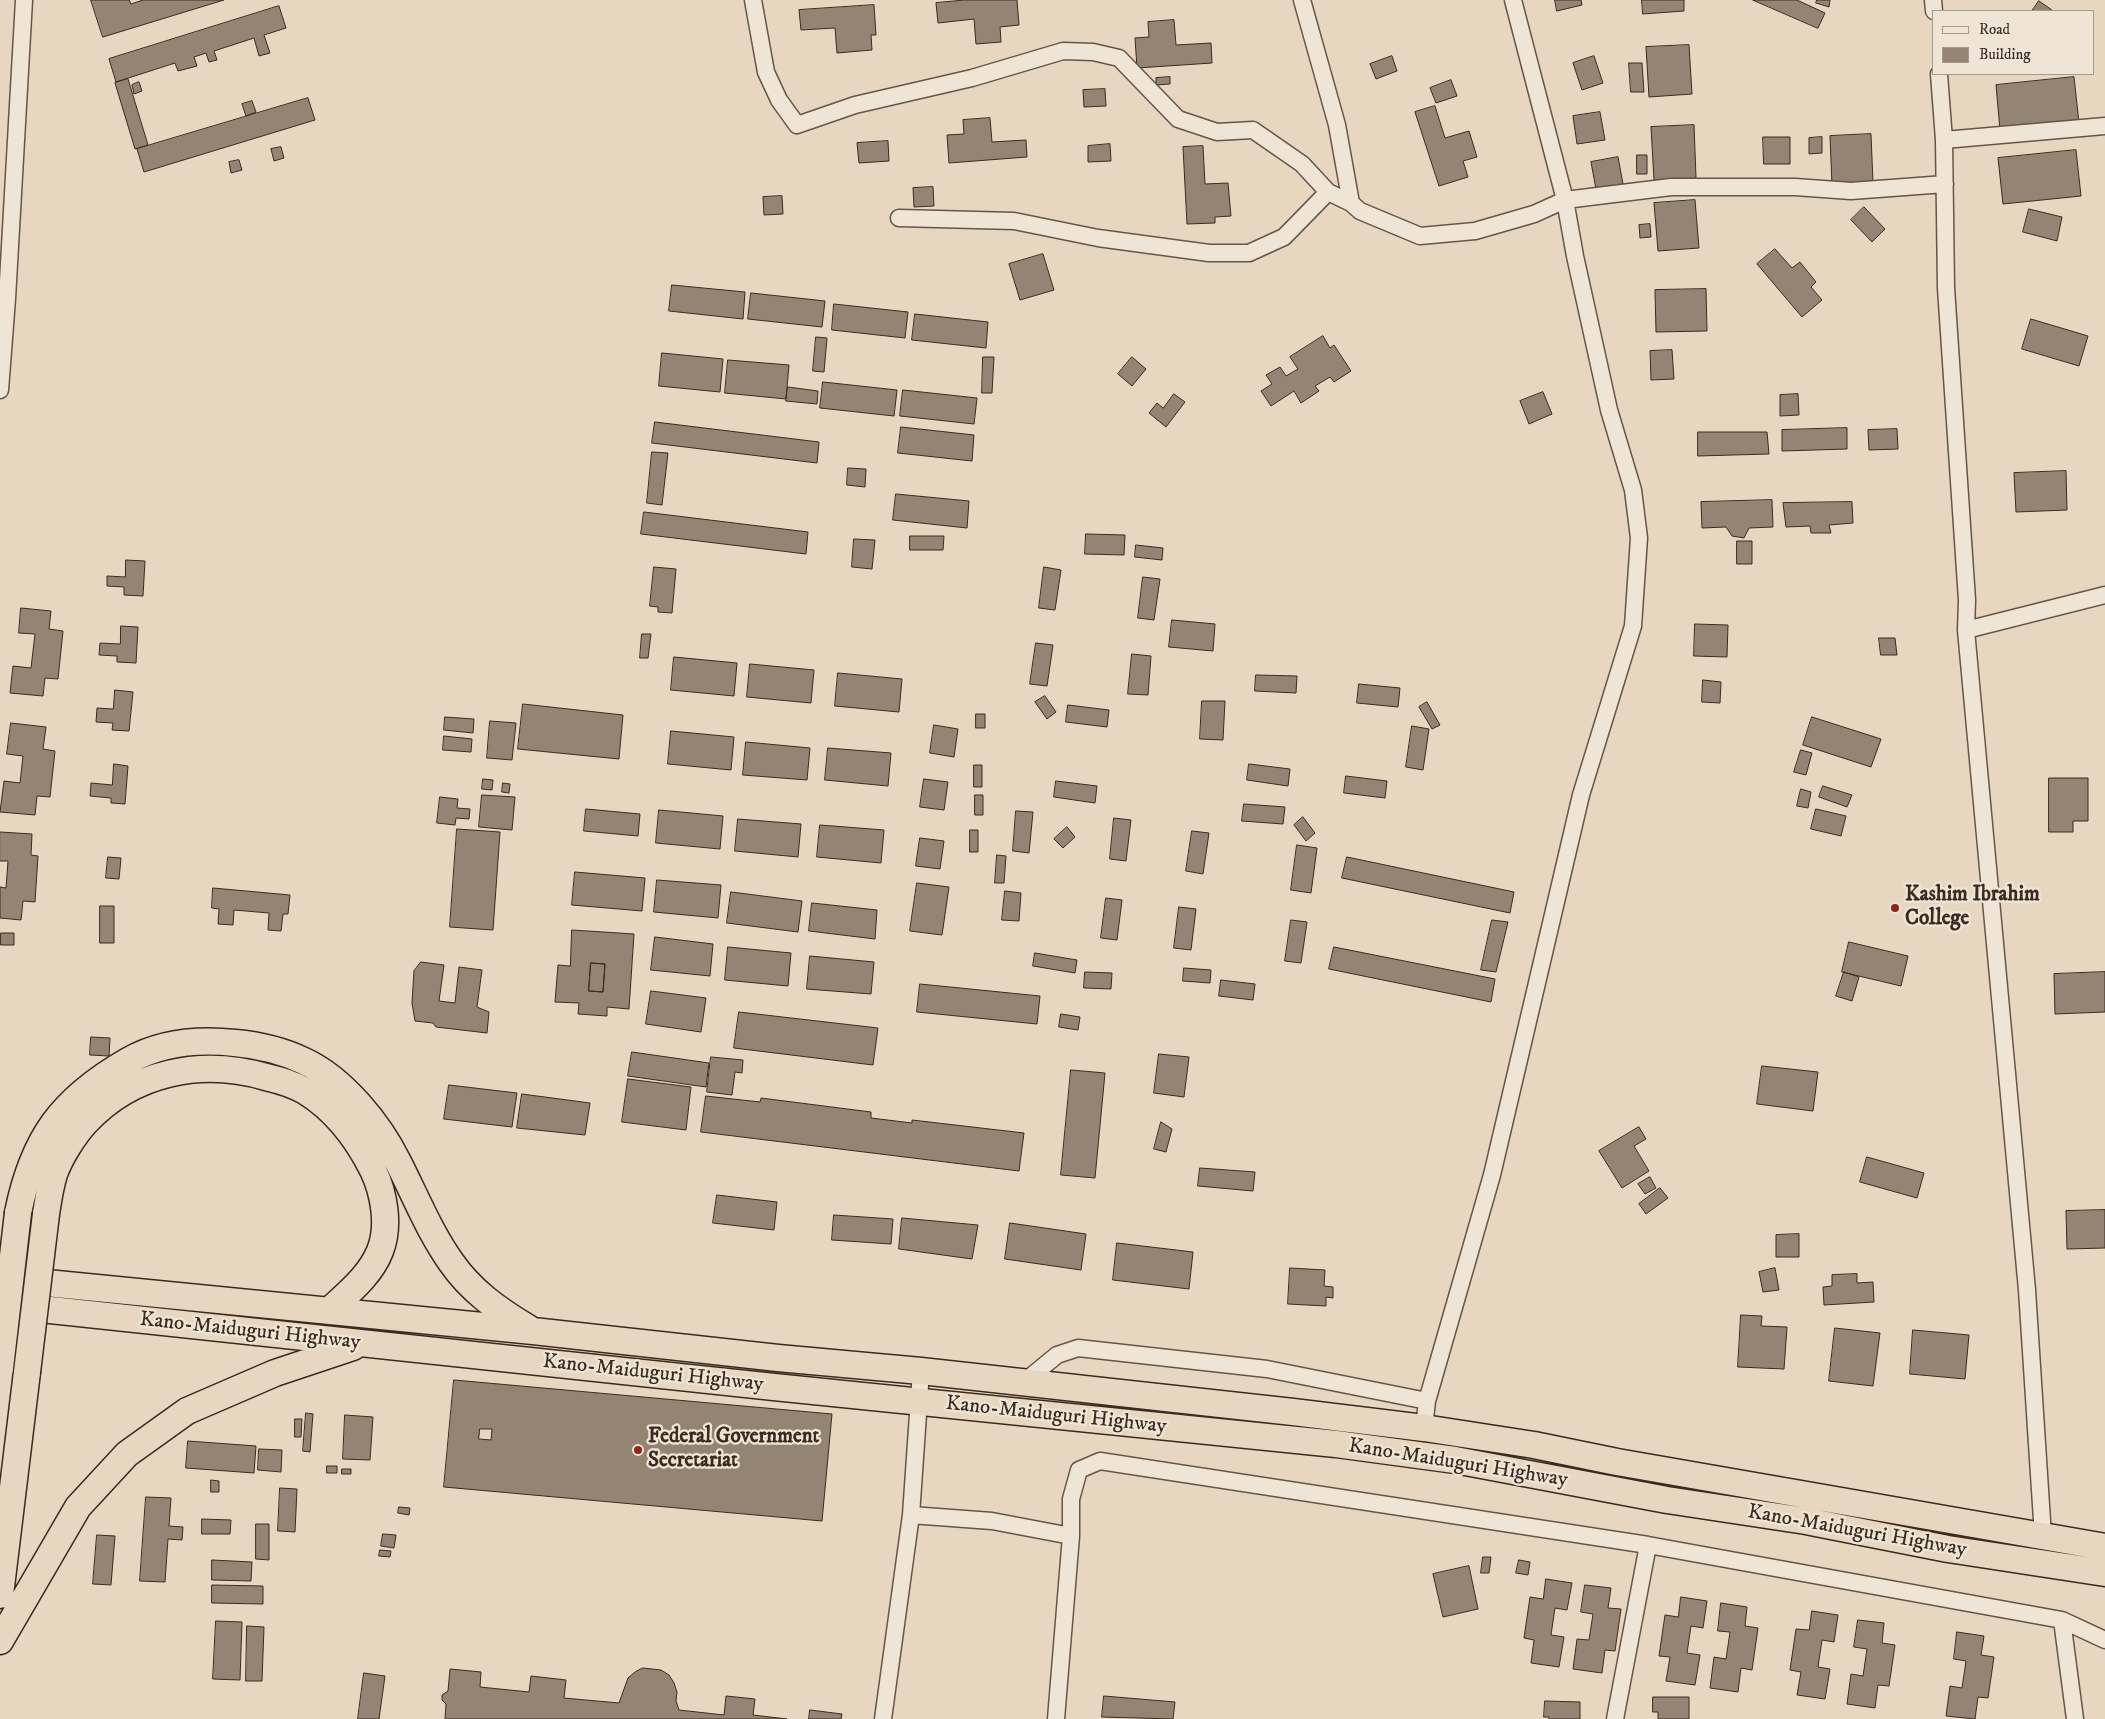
<!DOCTYPE html>
<style>
body{margin:0}
#map{position:relative;width:2105px;height:1719px;overflow:hidden;background:#e7d7c0;font-family:"IM FELL DW Pica",serif}
canvas{display:block}
.legend{position:absolute;left:1932px;top:10px;width:162px;height:65px;box-sizing:border-box;background:#efe5d6;border:1px solid #a79a8d;margin:0;padding:6px 9px;list-style:none;font-size:15px;color:#3b2a20}
.legend li{display:flex;align-items:center;gap:10px;height:25px}
.legend b{width:25px;border:1px solid #a79a8d}
</style>
<div id="map">
<canvas width="2105" height="1719"></canvas>
<ul class="legend">
<li><b style="height:6px;background:#efe5d6"></b>Road</li>
<li><b style="height:14px;background:#948473"></b>Building</li>
</ul>
</div>
<script>
const g = document.querySelector('canvas').getContext('2d');
g.lineJoin = 'round';
function paint(path, color) {
  g.fillStyle = color;
  g.fill(path, 'evenodd');
}
function strokePath(path, color, width, dash) {
  g.strokeStyle = color;
  g.lineWidth = width;
  g.lineCap = dash ? 'butt' : 'round';
  g.setLineDash(dash || []);
  g.stroke(path);
}
function drawText(font, color, halo, rows, align = 'center') {
  g.font = font + ' "IM FELL DW Pica",serif';
  g.lineWidth = 4.5;
  g.setLineDash([]);
  g.textBaseline = 'middle';
  g.strokeStyle = halo;
  g.fillStyle = color;
  for (const [text, x, y, turn = 0] of rows) {
    g.save();
    g.translate(x, y);
    g.rotate((+turn || 0) * Math.PI / 180);
    g.textAlign = isNaN(turn) ? turn : align;
    if (halo) g.strokeText(text, 0, 0);
    g.fillText(text, 0, 0);
    g.restore();
  }
}
const building = new Path2D(`
 M91,0H129L131,4L143,0H224L103,37Z
 M965,0H1017L1019,25L1000,27L1001,42L976,44L974,19L938,23L936,3Z
 M1555,0H1581L1582,5L1557,11Z
 M1642,0H1684V11L1643,14Z
 M1753,0H1797L1825,13L1818,28Z
 M1817,0H1830L1829,7L1816,3Z
 M2039,1L2052,10L2051,11H2032Z
 M874,5L876,35H871L872,50L837,53L835,28L801,30L799,10Z
 M279,6L286,28L264,35L270,53L259,56L254,38L214,51L217,60L209,62L206,53L194,57L197,66L178,71L175,63L116,82L109,59Z
 M1174,20L1176,45L1211,43L1212,63L1137,68L1135,38L1149,37L1148,22Z
 M1689,45L1692,94L1649,97L1646,47Z
 M1392,56L1397,71L1376,79L1370,64Z
 M1594,56L1603,83L1582,90L1573,63Z
 M1629,63H1642L1644,92H1631Z
 M1170,77V84L1156,85V78Z
 M2074,77L2079,123L2000,130L1996,85Z
 M128,79L148,145L135,149L115,83Z
 M1451,80L1457,96L1436,103L1430,88Z
 M139,82L142,91L134,94L132,85Z
 M1105,89L1106,106L1084,107L1083,90Z
 M308,98L315,120L144,172L137,149Z
 M252,101L256,112L246,116L242,104Z
 M1435,106L1445,138L1469,131L1477,157L1463,161L1468,177L1439,186L1415,112Z
 M1600,112L1605,140L1577,144L1573,116Z
 M990,118L992,142L1026,140L1027,157L949,163L947,135L964,134L963,120Z
 M1694,125L1696,178L1654,180L1651,127Z
 M1871,134L1873,183L1832,185L1830,136Z
 M1763,137H1790V164H1764Z
 M1822,137V153L1809,154V138Z
 M888,141L889,161L859,163L857,143Z
 M1110,144L1111,161L1088,162V146Z
 M1203,146L1205,184L1228,183L1231,216L1215,217V223L1187,224L1183,147Z
 M281,147L284,158L274,161L271,149Z
 M2076,150L2081,196L2003,204L1998,158Z
 M1637,155H1647V174H1637Z
 M1618,157L1623,184L1596,189L1591,162Z
 M239,160L242,170L231,173L229,162Z
 M933,187L934,206L914,207L913,188Z
 M782,196L783,214L764,215L763,197Z
 M1695,200L1699,248L1658,251L1654,203Z
 M1864,207L1885,229L1872,242L1851,220Z
 M2029,209L2062,217L2057,241L2023,232Z
 M1650,224L1651,237L1640,238L1639,225Z
 M1775,249L1792,268L1800,262L1816,282L1811,287L1822,300L1802,317L1757,264Z
 M1043,254L1054,290L1020,300L1009,264Z
 M672,285L745,292L743,319L669,311Z
 M1706,289L1707,331L1656,332L1655,290Z
 M751,293L825,301L822,327L748,319Z
 M834,304L908,312L905,338L832,330Z
 M915,314L988,322L986,348L912,340Z
 M2031,319L2088,336L2079,366L2022,349Z
 M1323,336L1330,348L1334,345L1351,371L1334,382L1330,377L1315,386L1319,391L1301,403L1294,391L1271,406L1261,391L1272,384L1266,375L1280,367L1286,376L1298,369L1290,357Z
 M816,337L827,338L824,372L813,371Z
 M1672,350L1674,379L1651,380L1650,351Z
 M662,353L723,359L720,392L659,386Z
 M983,357H994L992,393H982Z
 M1132,357L1146,369L1132,386L1118,374Z
 M728,360L789,365L786,399L725,393Z
 M823,382L897,390L894,416L820,408Z
 M788,387L818,391L817,404L786,401Z
 M903,390L977,398L974,424L900,416Z
 M1543,392L1552,414L1529,424L1520,401Z
 M1174,394L1185,402L1166,427L1149,413L1157,403L1163,408Z
 M1798,394L1799,415L1780,416V395Z
 M655,422L819,442L817,463L652,443Z
 M901,427L974,435L972,461L898,453Z
 M1847,428V449L1782,451V430Z
 M1897,429L1898,449L1869,450L1868,430Z
 M1698,432H1767L1769,454L1698,456Z
 M652,452L668,453L662,505L647,503Z
 M848,468L866,469L865,487L847,485Z
 M2066,471L2067,510L2016,512L2014,473Z
 M896,494L969,501L967,528L893,520Z
 M1772,500L1773,527L1749,528L1744,538L1732,536L1726,527L1702,528L1701,502Z
 M1852,502L1853,523L1829,525L1831,533H1811L1810,526L1786,527L1783,503Z
 M644,512L808,532L806,554L641,534Z
 M1086,534L1125,535L1124,555L1085,554Z
 M910,536H944L943,550H910Z
 M854,539L875,540L872,569L852,567Z
 M1737,541H1752V564H1737Z
 M1136,545L1163,548L1162,560L1135,557Z
 M126,560L145,561L143,596L124,595V587L107,586V576L125,577Z
 M654,567L676,569L672,613L658,612V607L650,606Z
 M1044,567L1061,570L1055,610L1039,608Z
 M1143,577L1160,579L1154,620L1138,618Z
 M21,608L51,611L49,629L63,631L58,679L45,678L43,696L10,693L13,666L31,668L35,634L19,633Z
 M1172,620L1215,624L1213,651L1169,647Z
 M1695,624L1728,625L1727,657L1694,656Z
 M121,626L138,627L136,663L117,662V656L99,655L100,643L120,644Z
 M642,634H651L648,658H640Z
 M1879,638H1895L1897,655H1881Z
 M1036,643L1053,645L1047,686L1030,684Z
 M1132,654L1151,656L1148,695L1128,694Z
 M674,657L737,663L734,696L671,690Z
 M750,664L814,670L811,703L747,697Z
 M838,673L902,679L899,712L835,706Z
 M1256,675L1297,676L1296,693L1255,691Z
 M1703,680L1721,682L1720,703L1702,702Z
 M1359,684L1400,688L1398,707L1357,703Z
 M115,690L133,692L129,731L112,730L113,723L96,722L97,708L113,709Z
 M1045,696L1056,712L1047,719L1035,702Z
 M1202,701H1225L1223,740L1200,739Z
 M1427,702L1440,725L1432,729L1419,707Z
 M523,704L623,715L619,759L518,749Z
 M1068,705L1109,710L1107,727L1066,722Z
 M976,714H985V728H976Z
 M445,717L474,719L473,733L444,730Z
 M1812,717L1881,739L1871,767L1803,745Z
 M490,721L516,723L512,760L487,758Z
 M11,723L46,727L43,749L55,751L50,797L37,796L35,815L0,812L4,781L20,783L23,756L7,754Z
 M934,725L958,729L954,757L930,753Z
 M1412,726L1429,729L1423,770L1406,767Z
 M671,731L734,737L731,770L668,764Z
 M444,736L472,739L471,752L443,750Z
 M746,742L810,748L807,780L743,775Z
 M828,748L891,753L888,786L825,780Z
 M1801,750L1812,753L1806,775L1794,772Z
 M114,764L128,766L125,804L111,803V798L90,796L91,783L112,785Z
 M1249,764L1290,769L1288,786L1247,780Z
 M974,765H982V787H974Z
 M1346,776L1387,781L1385,798L1344,793Z
 M2049,778H2088V821H2073V832H2049Z
 M483,779L493,780L492,790L482,789Z
 M924,779L948,782L944,810L920,807Z
 M1056,781L1097,786L1095,803L1054,797Z
 M503,783L510,784L509,793L502,792Z
 M1823,786L1852,795L1847,807L1819,797Z
 M1801,789L1811,792L1808,808L1797,806Z
 M482,795L515,797L512,830L479,827Z
 M975,795H983V815H975Z
 M440,797L458,799L457,808L470,809L469,819L456,818L455,825L437,823Z
 M1244,804L1285,807L1283,824L1242,821Z
 M586,809L640,814L638,836L584,831Z
 M1816,809L1846,816L1841,836L1811,829Z
 M659,810L723,816L720,849L656,843Z
 M1016,811L1033,812L1029,853L1013,851Z
 M1303,817L1315,833L1306,841L1294,825Z
 M1114,818L1131,820L1126,861L1110,859Z
 M738,819L801,824L798,857L735,851Z
 M820,825L884,830L881,863L817,857Z
 M1067,827L1075,837L1063,848L1054,839Z
 M457,829L500,832L493,930L450,927Z
 M970,830H978V852H970Z
 M1192,831L1209,833L1203,874L1186,871Z
 M0,832L32,834L31,855L38,856L35,902L23,901L21,920L0,918V887L6,888L8,861H0Z
 M920,838L944,841L940,869L916,866Z
 M1297,845L1317,848L1311,893L1291,890Z
 M997,855L1006,856L1004,883H995Z
 M108,857L121,858L119,879L106,878Z
 M1347,857L1514,892L1510,913L1342,878Z
 M575,872L645,878L642,911L572,905Z
 M657,880L721,885L718,918L654,912Z
 M917,883L949,887L942,935L910,931Z
 M213,888L290,895L288,914H283L281,931L268,930L269,913L234,910L233,925L218,924L219,909L212,908Z
 M1005,891L1021,893L1019,921L1002,920Z
 M731,892L802,901L798,932L727,923Z
 M1106,898L1122,900L1117,940L1101,938Z
 M812,903L877,910L875,939L809,931Z
 M100,906H114V943H100Z
 M1179,907L1196,909L1191,950L1174,948Z
 M1291,920L1307,922L1301,963L1285,961Z
 M1492,920L1508,922L1496,972L1481,970Z
 M572,930L634,934L629,1009L607,1007V1016L578,1014L579,1003L555,1002L558,965L570,966ZM591,963L605,964L603,992L589,991Z
 M1,933H14V945H1Z
 M655,937L713,944L710,976L651,970Z
 M1849,942L1908,956L1901,986L1842,972Z
 M728,947L791,953L788,986L725,980Z
 M1334,947L1495,979L1491,1002L1329,969Z
 M1035,953L1077,960L1075,973L1033,966Z
 M810,956L874,962L871,994L807,989Z
 M421,962L444,965L439,1001L455,1003L459,967L482,970L477,1007L489,1012L487,1033L436,1027L433,1023L415,1021L412,1003L414,971Z
 M591,963L605,964L603,992L589,991Z
 M1184,968L1211,970L1210,983L1183,981Z
 M1085,972L1112,973L1111,989L1084,988Z
 M1844,972L1859,977L1852,1001L1836,996Z
 M2105,972V1012L2055,1014L2054,974Z
 M1221,980L1255,984L1253,1000L1219,996Z
 M920,984L1040,996L1037,1024L917,1012Z
 M651,991L706,998L701,1032L646,1024Z
 M739,1012L878,1028L873,1065L734,1048Z
 M1061,1014L1080,1017L1078,1030L1059,1027Z
 M91,1037L110,1038L109,1056L90,1055Z
 M632,1052L709,1063L706,1087L628,1076Z
 M1159,1054L1189,1057L1184,1097L1154,1093Z
 M711,1057L743,1060L742,1073L735,1072L732,1095L707,1092Z
 M1762,1066L1818,1072L1813,1111L1757,1104Z
 M1071,1070L1105,1073L1095,1178L1061,1175Z
 M628,1079L691,1087L686,1130L622,1122Z
 M449,1085L517,1093L512,1127L444,1119Z
 M522,1094L590,1103L585,1135L517,1128Z
 M706,1096L760,1102L761,1098L871,1112V1118L912,1123V1120L1024,1133L1019,1171L701,1132Z
 M1161,1122L1172,1129L1166,1152L1154,1149Z
 M1639,1127L1646,1139L1634,1146L1649,1171L1622,1188L1599,1151Z
 M1867,1157L1924,1173L1917,1198L1860,1182Z
 M1200,1168L1255,1172L1253,1191L1198,1186Z
 M1650,1177L1656,1188L1645,1194L1638,1184Z
 M1660,1188L1668,1198L1646,1214L1639,1204Z
 M717,1195L777,1202L774,1230L713,1223Z
 M2105,1210V1248L2067,1249L2066,1211Z
 M834,1215L893,1219L891,1244L832,1240Z
 M902,1218L978,1225L972,1259L899,1249Z
 M1010,1223L1086,1234L1081,1270L1005,1259Z
 M1799,1234V1257H1776V1235Z
 M1117,1243L1193,1252L1189,1289L1113,1280Z
 M1290,1268L1325,1270L1324,1286L1333,1287V1298L1326,1297V1306L1288,1304Z
 M1775,1268L1779,1290L1763,1292L1759,1272Z
 M1857,1274V1283L1873,1282L1874,1302L1824,1305L1823,1287L1832,1286V1275Z
 M1741,1315L1762,1316L1761,1326L1787,1327L1784,1369L1738,1367Z
 M1835,1328L1880,1333L1873,1386L1829,1381Z
 M1913,1330L1969,1335L1965,1379L1910,1374Z
 M454,1380L832,1414L822,1521L444,1487Z
 M306,1413L313,1414L310,1452L303,1451Z
 M345,1415L373,1417L370,1460L343,1459Z
 M295,1419H302L301,1437H295Z
 M480,1429H492L491,1440L479,1439Z
 M188,1441L256,1446L254,1473L186,1468Z
 M259,1449L282,1450L281,1472L258,1470Z
 M327,1466H337V1473H327Z
 M342,1469H351V1474H342Z
 M211,1480L219,1481V1492H211Z
 M280,1488L297,1489L295,1532L278,1531Z
 M146,1497L171,1498L169,1526L183,1527L182,1540L168,1539L165,1582L140,1581Z
 M399,1507L410,1508L409,1515L398,1513Z
 M202,1519L231,1520L230,1534H202Z
 M256,1524H269V1560L256,1559Z
 M383,1534L396,1535L394,1548L381,1546Z
 M97,1535L115,1536L111,1585L93,1584Z
 M380,1550L391,1551L390,1557L379,1556Z
 M1483,1557H1491L1489,1573H1481Z
 M212,1560L252,1562L251,1581L212,1580Z
 M1519,1560L1530,1562L1528,1575L1516,1573Z
 M1469,1566L1478,1609L1443,1617L1433,1574Z
 M1546,1579L1572,1583L1567,1610L1555,1608L1551,1635L1564,1637L1559,1667L1531,1663L1534,1640L1524,1638L1530,1597L1543,1599Z
 M212,1585L263,1586V1604L212,1603Z
 M1585,1585L1611,1588L1608,1608L1621,1609L1615,1651L1605,1650L1602,1673L1573,1669L1577,1639L1589,1640L1593,1614L1581,1612Z
 M1681,1597L1707,1601L1703,1628L1691,1626L1687,1653L1700,1655L1695,1685L1666,1681L1670,1657L1659,1656L1665,1615L1678,1617Z
 M1721,1603L1747,1607L1745,1626L1758,1628L1752,1670L1741,1668L1738,1692L1710,1688L1714,1657L1726,1659L1730,1632L1718,1631Z
 M1812,1611L1838,1615L1834,1642L1822,1640L1818,1667L1830,1669L1825,1699L1797,1695L1801,1672L1790,1670L1796,1629L1809,1630Z
 M1858,1620L1884,1623L1882,1643L1895,1645L1889,1686L1878,1685L1875,1708L1847,1704L1851,1674L1863,1676L1867,1649L1854,1647Z
 M216,1621L242,1622L240,1680L213,1679Z
 M247,1626L264,1627L262,1681H246Z
 M1957,1632L1984,1636L1981,1655L1994,1657L1988,1698L1978,1697L1975,1719L1946,1716L1950,1686L1962,1688L1966,1661L1954,1659Z
 M643,1668L661,1670L669,1675L674,1683L677,1692L676,1701L679,1710L724,1715L726,1696L755,1699L753,1715L787,1719H445L446,1704L442,1700V1695L448,1691L450,1669L481,1672L480,1687L529,1692L531,1676L566,1680L564,1698L619,1703L628,1678L635,1672Z
 M364,1673L385,1676L379,1719H358Z
 M1104,1696L1175,1702L1173,1719L1102,1717Z
 M1653,1697H1689V1719H1658V1712H1653Z
 M1545,1701L1580,1702V1719H1549V1717H1544Z
 M810,1710L842,1714L841,1719H809Z`);
paint(building, '#948473');
strokePath(building, '#3b2a20', 1);
const minor = new Path2D(`
 M753,0L766,72L779,100L797,125L855,105L972,78L1063,51L1093,52L1119,58L1178,119L1217,132L1253,130L1302,164L1328,192L1351,203L1360,211L1420,236L1475,231L1534,214L1565,200L1671,187H1795L1851,191L1945,184
 M1302,0L1337,125L1351,203
 M1933,0L1934,11
 M1939,74L1944,140L1946,288L1967,600L1966,630L2027,1290L2043,1536
 M1944,140L2105,126
 M899,218L1014,221L1098,238L1209,253H1249L1284,237L1328,192
 M0,390L7,299L24,0
 M1966,630L2105,595
 M1023,1383L1057,1355L1078,1348L1267,1369L1427,1401
 M1424,1428L1427,1401L1492,1175L1581,795L1633,626L1639,538L1633,490L1609,410L1575,256L1565,200L1513,0
 M911,1515L992,1521L1071,1536
 M2062,1620L2075,1719
 M883,1719L911,1515L921,1371
 M1056,1719L1071,1536V1499L1079,1470L1100,1461L1648,1545L2062,1620L2105,1640
 M1615,1719L1648,1545`);
const trunk = new Path2D(`
 M18,1213C33,1138 62,1099 128,1061C161,1042 198,1039 235,1043C257,1045 283,1051 304,1061C343,1079 379,1124 398,1162C415,1195 429,1231 451,1262C471,1291 498,1310 528,1328
 M46,1214C48,1201 50,1187 54,1174C60,1157 74,1135 86,1122C133,1072 201,1058 266,1077C279,1080 293,1084 305,1091C336,1110 357,1138 373,1170C384,1193 390,1226 380,1251C370,1276 348,1293 329,1311
 M16,1280L533,1331L778,1358L921,1371L1293,1412L1424,1428L1534,1445L1617,1462L2105,1547
 M13,1306L774,1387L1336,1444L1455,1460L1667,1500L1806,1521L1948,1549L2105,1573
 M0,1595L27,1372
 M0,1641L78,1507L127,1454L187,1411L275,1373L353,1347`);
strokePath(minor, '#665548', 19);
strokePath(trunk, '#3b2a20', 29);
strokePath(minor, '#efe5d6', 16);
strokePath(trunk, '#e7d7c0', 26);
const trunkBridge = new Path2D(`
 M0,1368L18,1213
 M27,1372L46,1214`);
strokePath(trunkBridge, '#3b2a20', 29, []);
strokePath(trunkBridge, '#e7d7c0', 26);
for (const [x, y, r, color] of [
 [1895,908,5,"#8f2418"],
 [638,1450,5,"#8f2418"]
]) {
  const dot = new Path2D();
  dot.arc(x, y, r, 0, 2 * Math.PI);
  g.fillStyle = color;
  g.fill(dot);
  strokePath(dot, '#efe5d6', 2);
}
drawText('bold 21px', '#3b2a20', '#efe5d6', [
 ["Kashim Ibrahim",1905,896],
 ["College",1905,920],
 ["Federal Government",648,1438],
 ["Secretariat",648,1462]
], 'left');
drawText('21px', '#3b2a20', '#efe5d6', [
 ["Kano-Maiduguri Highway",250,1332,6],
 ["Kano-Maiduguri Highway",653,1374,6],
 ["Kano-Maiduguri Highway",1056,1416,6],
 ["Kano-Maiduguri Highway",1458,1464,9],
 ["Kano-Maiduguri Highway",1857,1532,10]
]);
</script>
